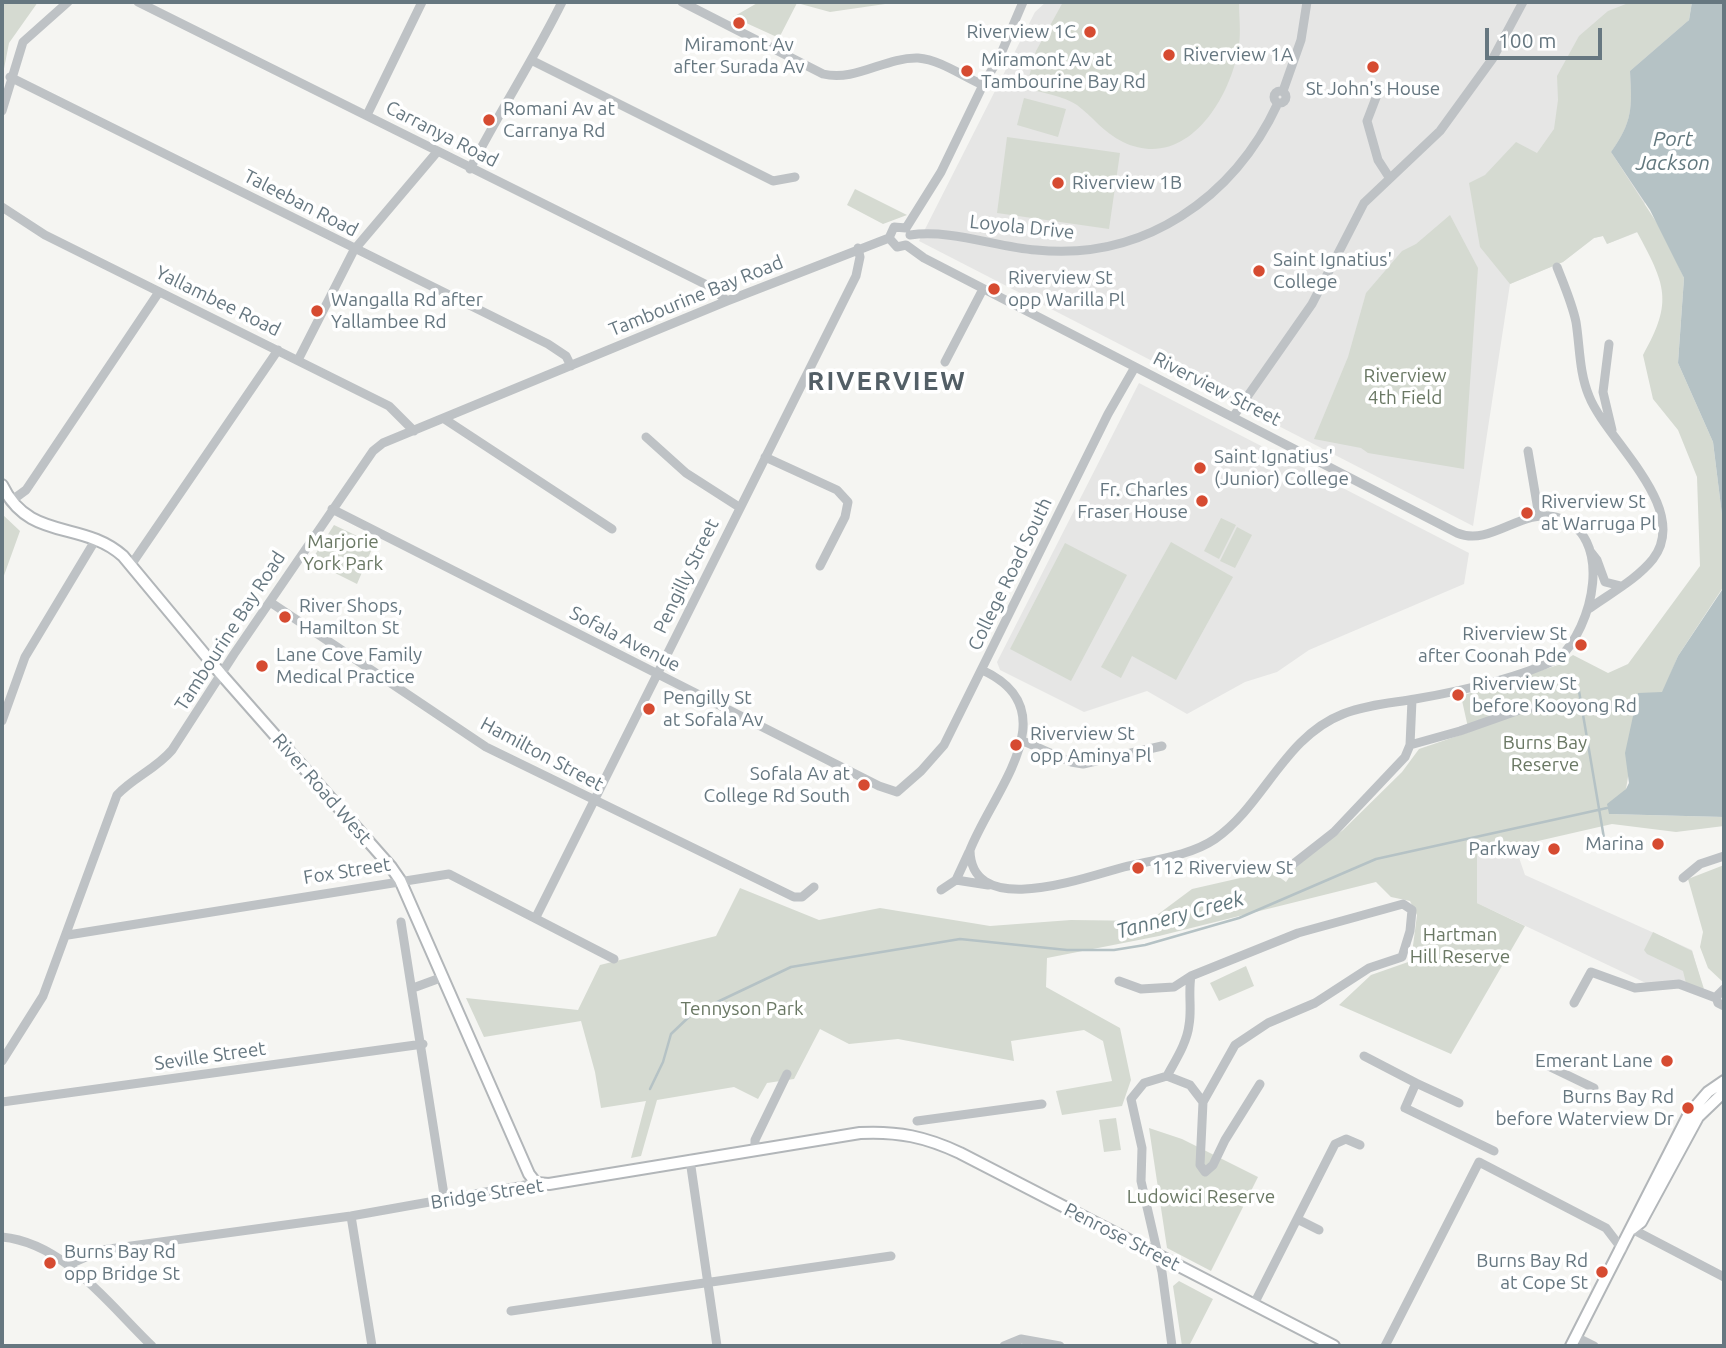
<!DOCTYPE html>
<style>
body{margin:0}
#map{position:relative;width:1726px;height:1348px;overflow:hidden;background:#f5f5f2;font-family:Ubuntu,sans-serif}
canvas{display:block}
.frame{position:absolute;inset:0;border:4px solid #667780;pointer-events:none}
.scale{position:absolute;left:1485px;top:28px;width:117px;height:32px;box-sizing:border-box;border:4px solid #667780;border-top:0;padding-left:9px;font-size:21px;line-height:24px;white-space:nowrap;color:#667780;-webkit-text-stroke:5px #fff;paint-order:stroke}
</style>
<div id="map">
<canvas width="1726" height="1348"></canvas>
<div class="frame"></div>
<div class="scale">100 m</div>
</div>
<script>
const g = document.querySelector('canvas').getContext('2d');
g.lineJoin = 'round';
function paint(path, color) {
  g.fillStyle = color;
  g.fill(path, 'evenodd');
}
function strokePath(path, color, width, dash) {
  g.strokeStyle = color;
  g.lineWidth = width;
  g.lineCap = dash ? 'butt' : 'round';
  g.setLineDash(dash || []);
  g.stroke(path);
}
function drawText(font, color, halo, rows, align = 'center') {
  g.font = font + ' Ubuntu,sans-serif';
  g.lineWidth = 7;
  g.setLineDash([]);
  g.textBaseline = 'middle';
  g.strokeStyle = halo;
  g.fillStyle = color;
  for (const [text, x, y, turn = 0] of rows) {
    g.save();
    g.translate(x, y);
    g.rotate((+turn || 0) * Math.PI / 180);
    g.textAlign = isNaN(turn) ? turn : align;
    if (halo) g.strokeText(text, 0, 0);
    g.fillText(text, 0, 0);
    g.restore();
  }
}
paint(new Path2D(`
 M1046,2H1692L1638,232L1607,244L1603,236L1594,238L1563,262L1510,284L1473,526L919,241L1035,12Z
 M1139,383L1469,553L1464,584L1309,650L1277,672L1245,682L1187,714L1147,691L1084,712L1000,670L997,662Z
 M1515,846L1525,875L1692,950L1703,989L1648,984L1477,903V855Z`), '#e6e6e5');
paint(new Path2D(`
 M2,2H38L9,43L2,79Z
 M759,2H899L830,12L797,3L779,38L733,17Z
 M1063,2H1239C1239,16 1241,31 1239,45C1231,99 1186,172 1123,142C1104,133 1093,117 1077,105C1064,96 1042,93 1026,88L1036,51Z
 M1631,2H1692L1689,20L1630,71C1632,108 1633,121 1611,152L1664,234L1684,278L1678,363L1713,442L1724,531L1722,589L1678,656L1628,777L1626,789L1609,814L1724,817V826L1676,832L1612,824L1477,855V903L1525,926L1451,1054L1339,1005L1371,975L1411,961L1417,915L1410,901L1391,897L1376,882L1159,936L1047,958L1046,987L1120,1028L1131,1080L1122,1106L1062,1115L1056,1091L1112,1081L1103,1041L1084,1030L1011,1041L1014,1061L898,1039L849,1044L820,1029L794,1079L767,1083L758,1099L734,1087L657,1100L641,1156L631,1158L646,1101L601,1108L595,1072L581,1021L484,1037L466,998L578,1010L600,965L716,936L740,888L819,920L880,908L990,926L1071,920L1149,921L1192,889L1271,871L1286,882L1298,864L1343,830L1402,772L1419,749L1469,732L1461,696L1558,665L1573,655L1608,673L1628,664L1700,566L1697,477L1678,430L1653,399L1643,355C1674,301 1665,284 1637,232L1607,244L1603,236L1594,238L1563,262L1510,284L1480,247L1469,183L1485,175L1516,142L1537,153L1554,129L1558,100L1557,76L1579,36L1608,11Z
 M1024,98L1066,109L1058,137L1017,125Z
 M1007,137L1120,153L1109,229L997,213Z
 M855,189L907,215L883,224L847,205Z
 M1450,215L1478,268L1464,469L1368,453L1361,448L1314,439L1348,357L1366,293L1402,251L1416,244Z
 M2,514L20,531L2,581Z
 M1221,518L1236,525L1219,559L1204,551Z
 M334,525L374,544L357,584L311,561Z
 M1237,527L1252,535L1235,568L1220,561Z
 M1171,542L1233,577L1176,680L1132,656L1121,678L1101,667Z
 M1065,543L1127,575L1071,681L1010,649Z
 M1724,865V983L1708,968L1700,947L1703,932L1688,879Z
 M1653,932L1692,951L1704,989L1686,983L1683,971L1647,954L1644,950Z
 M1246,966L1254,986L1219,1001L1210,983Z
 M1116,1118L1121,1150L1104,1152L1099,1120Z
 M1149,1128L1182,1139L1258,1177L1211,1271L1167,1248Z
 M1179,1281L1213,1299L1189,1346H1182L1173,1286Z`), '#d5dad1');
paint(new Path2D(`
 M1692,2H1724V531L1713,442L1678,363L1684,278L1650,210L1611,152C1633,121 1632,108 1630,71L1689,20Z
 M1724,575V817L1609,814L1607,804L1626,789L1629,783L1625,753L1638,693L1662,692L1678,656L1722,590Z`), '#b5c2c5');
strokePath(new Path2D(`
 M1579,691L1605,844
 M650,1089L663,1062L671,1034L692,1014L791,967L960,939L1067,950H1114L1145,945L1239,918L1376,859L1607,808`), '#b5c2c5', 2.5);
const major = new Path2D(`
 M2,485C29,542 83,520 123,556L221,674L391,867L400,880L529,1174L536,1183L549,1184L860,1133C898,1131 926,1137 960,1153L1334,1346
 M1632,1229L1641,1222L1698,1117L1724,1092
 M1571,1346L1689,1114L1708,1092L1724,1081`);
strokePath(major, '#b2b6b9', 14);
strokePath(new Path2D(`
 M138,2L711,287L727,301
 M682,2L823,74C856,82 885,57 918,58C941,60 962,76 983,85
 M533,61L773,181L795,177
 M10,77L548,344L566,356L571,366
 M1274 97a6 6 0 1 1 12 0a6 6 0 1 1-12 0Z
 M1283,91L1301,40L1307,2
 M1377,95L1367,121L1378,160L1389,177
 M2,111L23,42L68,2
 M367,115L422,2
 M470,169C499,112 534,59 562,2
 M2,207L45,235L389,406L414,431
 M906,228L941,172L983,85L1000,56L1023,2
 M906,228L894,227L889,238L897,247L906,245
 M910,235C951,229 996,247 1036,250C1144,261 1234,198 1278,103
 M906,245L924,258L1457,533C1491,547 1521,508 1556,517C1616,533 1593,629 1558,659C1515,679 1462,691 1415,699C1392,703 1365,705 1343,714C1284,737 1264,805 1215,839C1190,856 1153,860 1124,867C1086,877 971,920 970,850C993,791 1070,710 982,670
 M1557,267C1564,285 1572,303 1576,322C1580,347 1579,372 1589,396C1606,440 1692,508 1653,559C1637,579 1611,593 1590,608
 M1609,344L1603,392L1612,430
 M298,360L354,250L437,152
 M945,362L983,289
 M1233,417L1312,304L1364,203L1440,131L1493,58L1523,2
 M446,420L612,529
 M646,437L686,473L739,507
 M1528,451L1539,516
 M765,457L837,490L848,502L845,517L820,566
 M11,501L26,490L159,292
 M332,509L879,786L897,792L921,771L944,745L1108,414L1135,367
 M1590,551L1597,560L1605,582L1621,586
 M131,565L278,350
 M270,602L486,747L794,897H802L814,887
 M2,721L25,657L96,539
 M1023,741L1071,762L1083,764L1162,746
 M1410,745L1460,731L1525,708L1618,706
 M969,852L956,880L988,885
 M1283,872L1334,832L1405,757L1410,745L1412,700
 M1683,878L1700,864L1724,856
 M941,890L956,880
 M536,917L856,276L860,257L858,248
 M401,922L445,1201
 M68,935L449,874L614,959
 M1119,981L1141,989L1174,987L1191,976L1298,933L1403,904L1412,910L1410,931L1402,957L1369,968L1315,1003L1268,1023L1235,1045L1203,1102L1200,1165L1205,1172L1213,1165L1225,1140L1260,1084
 M413,988L443,977
 M1724,989L1716,997L1718,1003L1724,1006
 M1574,1003L1591,972L1635,988L1679,984L1716,998
 M1364,1056L1416,1083L1405,1108L1494,1151
 M2,1061L43,996L117,795C134,777 156,769 172,750L234,654L373,451L383,443L727,301L889,238
 M1540,1062L1594,1088
 M1167,1076L1190,1085L1203,1102
 M1416,1083L1459,1103
 M2,1102L423,1044
 M917,1121L1042,1104
 M755,1150V1140L787,1074
 M690,1160L717,1346
 M351,1216L372,1346
 M1297,1219L1319,1230
 M1632,1229L1724,1277
 M2,1237C65,1243 109,1305 152,1346
 M68,1265L102,1250L351,1216L536,1183
 M1254,1304L1335,1144L1346,1139L1360,1145
 M511,1311L891,1256
 M1576,1337L1594,1346
 M1004,1346L1021,1339L1060,1346
 M1172,1346L1162,1272L1141,1181L1142,1148L1131,1099L1144,1083L1167,1076C1175,1061 1187,1043 1189,1025C1192,1009 1188,993 1191,976
 M1385,1346L1479,1162L1606,1228L1622,1249`), '#bec2c5', 9);
strokePath(major, '#fff', 10);
for (const [x, y, r, color] of [
 [739,23,7,"#d64b31"],
 [1090,32,7,"#d64b31"],
 [1169,55,7,"#d64b31"],
 [1373,67,7,"#d64b31"],
 [967,71,7,"#d64b31"],
 [489,120,7,"#d64b31"],
 [1058,183,7,"#d64b31"],
 [1259,271,7,"#d64b31"],
 [994,289,7,"#d64b31"],
 [317,311,7,"#d64b31"],
 [1200,468,7,"#d64b31"],
 [1202,501,7,"#d64b31"],
 [1527,513,7,"#d64b31"],
 [285,617,7,"#d64b31"],
 [1581,645,7,"#d64b31"],
 [262,666,7,"#d64b31"],
 [1458,695,7,"#d64b31"],
 [649,709,7,"#d64b31"],
 [1016,745,7,"#d64b31"],
 [864,785,7,"#d64b31"],
 [1658,844,7,"#d64b31"],
 [1554,849,7,"#d64b31"],
 [1138,868,7,"#d64b31"],
 [1667,1061,7,"#d64b31"],
 [1688,1108,7,"#d64b31"],
 [50,1263,7,"#d64b31"],
 [1602,1272,7,"#d64b31"]
]) {
  const dot = new Path2D();
  dot.arc(x, y, r, 0, 2 * Math.PI);
  g.fillStyle = color;
  g.fill(dot);
  strokePath(dot, '#fff', 2.5);
}
drawText('19px', '#667780', '#fff', [
 ["Riverview 1C",1076,32,"right"],
 ["Miramont Av",739,45,"center"],
 ["after Surada Av",739,67,"center"],
 ["Riverview 1A",1183,55],
 ["Miramont Av at",981,60],
 ["Tambourine Bay Rd",981,82],
 ["St John's House",1373,89,"center"],
 ["Romani Av at",503,109],
 ["Carranya Rd",503,131],
 ["Riverview 1B",1072,183],
 ["Saint Ignatius'",1273,260],
 ["College",1273,282],
 ["Riverview St",1008,278],
 ["opp Warilla Pl",1008,300],
 ["Wangalla Rd after",331,300],
 ["Yallambee Rd",331,322],
 ["Saint Ignatius'",1214,457],
 ["(Junior) College",1214,479],
 ["Fr. Charles",1188,490,"right"],
 ["Fraser House",1188,512,"right"],
 ["Riverview St",1541,502],
 ["at Warruga Pl",1541,524],
 ["River Shops,",299,606],
 ["Hamilton St",299,628],
 ["Riverview St",1567,634,"right"],
 ["after Coonah Pde",1567,656,"right"],
 ["Lane Cove Family",276,655],
 ["Medical Practice",276,677],
 ["Riverview St",1472,684],
 ["before Kooyong Rd",1472,706],
 ["Pengilly St",663,698],
 ["at Sofala Av",663,720],
 ["Riverview St",1030,734],
 ["opp Aminya Pl",1030,756],
 ["Sofala Av at",850,774,"right"],
 ["College Rd South",850,796,"right"],
 ["Marina",1644,844,"right"],
 ["Parkway",1540,849,"right"],
 ["112 Riverview St",1152,868],
 ["Emerant Lane",1653,1061,"right"],
 ["Burns Bay Rd",1674,1097,"right"],
 ["before Waterview Dr",1674,1119,"right"],
 ["Burns Bay Rd",64,1252],
 ["opp Bridge St",64,1274],
 ["Burns Bay Rd",1588,1261,"right"],
 ["at Cope St",1588,1283,"right"]
], 'left');
drawText('19px', '#667780', '#fff', [
 ["Carranya Road",442,134,27],
 ["Taleeban Road",301,203,27],
 ["Loyola Drive",1022,227,6],
 ["Tambourine Bay Road",696,296,-22],
 ["Yallambee Road",218,301,26],
 ["Riverview Street",1217,389,27],
 ["College Road South",1010,574,-64],
 ["Pengilly Street",686,576,-64],
 ["Tambourine Bay Road",230,631,-57],
 ["Sofala Avenue",625,639,27],
 ["Hamilton Street",542,754,28],
 ["River Road West",322,789,49],
 ["Fox Street",347,871,-9],
 ["Seville Street",210,1056,-8],
 ["Bridge Street",487,1194,-9],
 ["Penrose Street",1122,1237,27]
]);
drawText('19px', '#6a7864', '#fff', [
 ["Riverview",1405,376],
 ["4th Field",1405,398],
 ["Marjorie",343,542],
 ["York Park",343,564],
 ["Burns Bay",1545,743],
 ["Reserve",1545,765],
 ["Hartman",1460,935],
 ["Hill Reserve",1460,957],
 ["Tennyson Park",742,1009],
 ["Ludowici Reserve",1201,1197]
]);
drawText('italic 21px', '#62787e', '#fff', [
 ["Port",1673,139],
 ["Jackson",1673,163],
 ["Tannery Creek",1180,915,-15]
]);
g.letterSpacing = '2px';
drawText('bold 26px', '#535f66', '#fff', [
 ["RIVERVIEW",887,381]
]);
g.letterSpacing = '0px';
</script>
